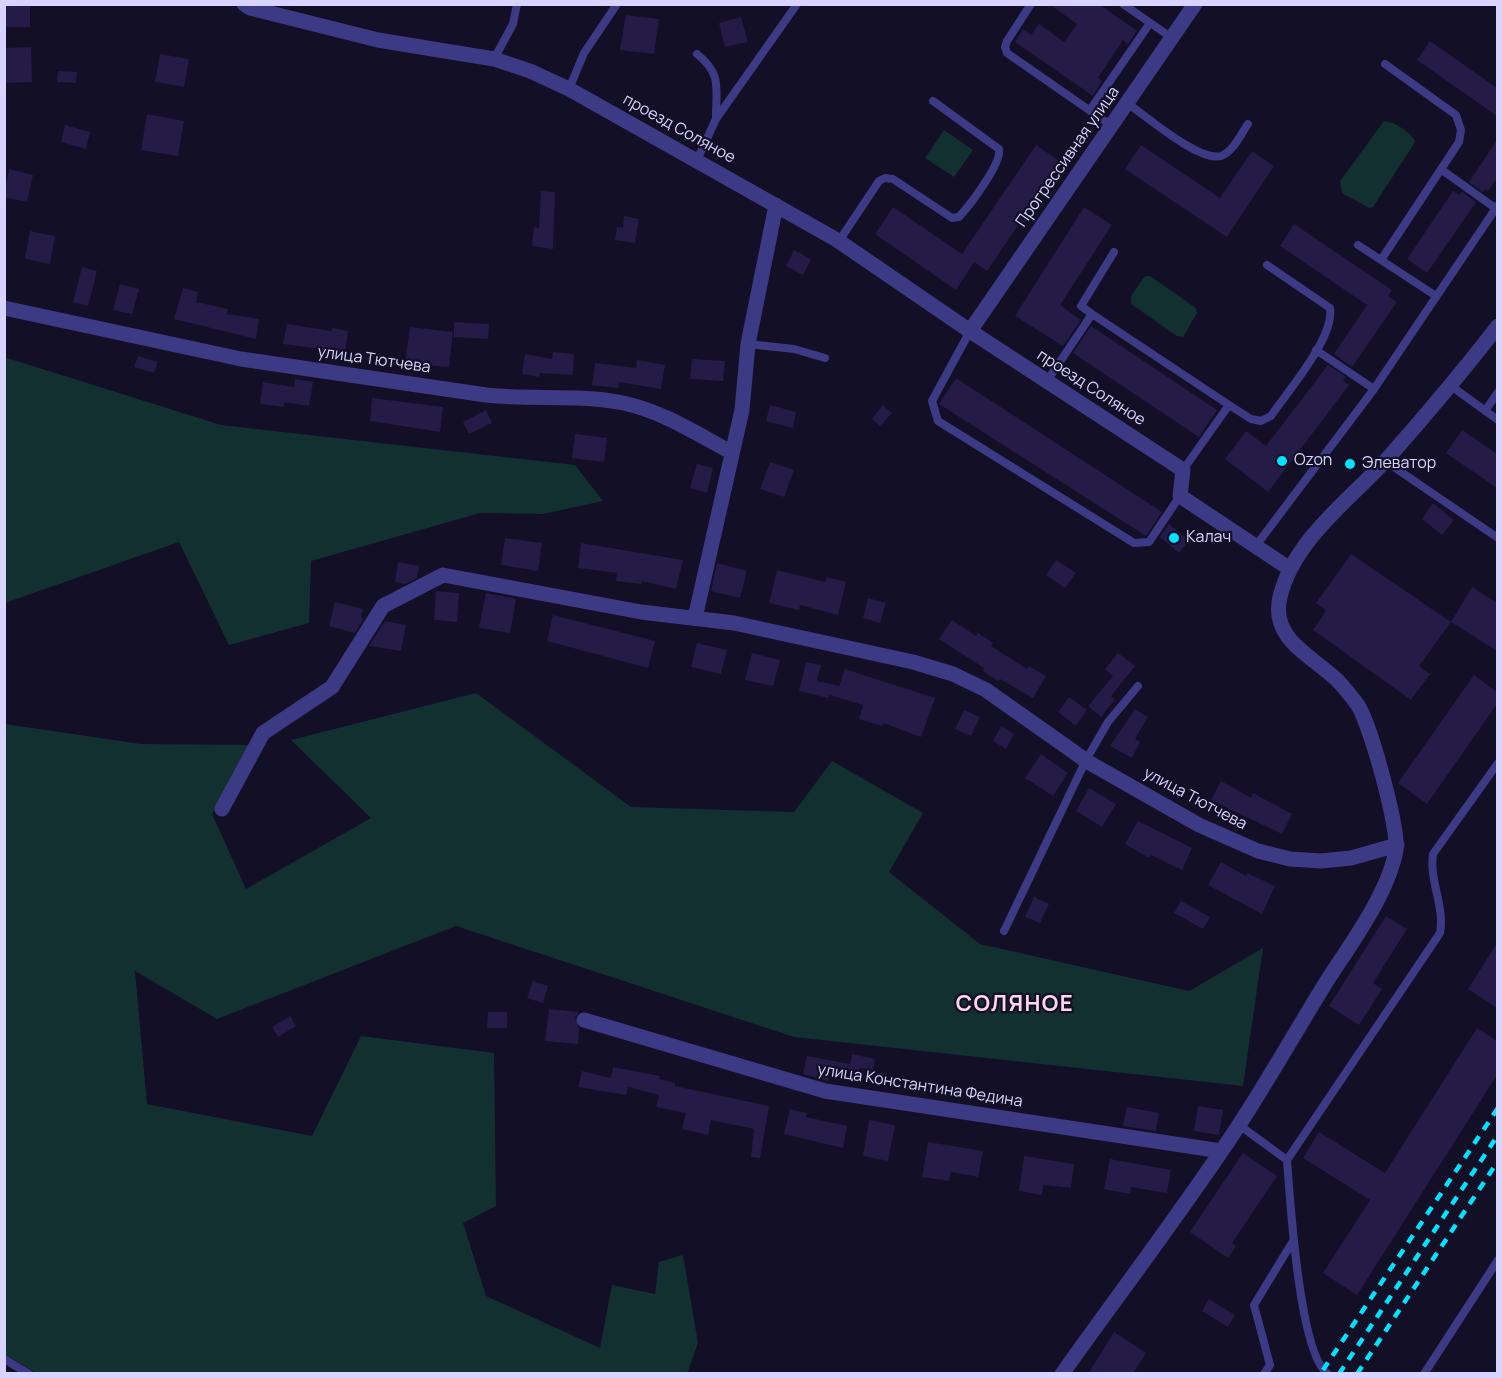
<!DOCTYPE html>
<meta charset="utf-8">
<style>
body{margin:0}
#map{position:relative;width:1502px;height:1378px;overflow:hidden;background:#130f26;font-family:Manrope,sans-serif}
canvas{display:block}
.frame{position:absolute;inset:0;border:6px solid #d9d4ff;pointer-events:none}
</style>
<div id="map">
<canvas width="1502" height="1378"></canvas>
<div class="frame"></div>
</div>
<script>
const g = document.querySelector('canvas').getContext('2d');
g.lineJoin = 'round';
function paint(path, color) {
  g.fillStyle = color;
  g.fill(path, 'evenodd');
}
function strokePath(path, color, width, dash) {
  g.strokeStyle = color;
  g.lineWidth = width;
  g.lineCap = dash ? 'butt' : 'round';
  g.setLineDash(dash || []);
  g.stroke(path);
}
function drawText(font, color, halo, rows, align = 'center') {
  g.font = font + ' Manrope,sans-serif';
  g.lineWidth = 4.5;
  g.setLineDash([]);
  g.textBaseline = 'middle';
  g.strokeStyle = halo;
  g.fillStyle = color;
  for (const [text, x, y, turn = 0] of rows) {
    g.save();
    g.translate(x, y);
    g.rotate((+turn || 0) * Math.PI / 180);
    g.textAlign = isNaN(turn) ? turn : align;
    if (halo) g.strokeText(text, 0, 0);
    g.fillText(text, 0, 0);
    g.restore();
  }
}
paint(new Path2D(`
 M1384,121C1395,122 1412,133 1415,142L1373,207L1369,208L1342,193L1340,181Z
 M944,130L973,150L954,177L925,158Z
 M1145,276H1150L1196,308L1197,313L1183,337L1177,336L1131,304V296Z
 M4,357L221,425L575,465L603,501L543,514L480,513L311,561L309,623L229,645L179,542L5,603Z
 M476,693L631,807L794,812L832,761L923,813L889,872L980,944L1189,991L1263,948L1243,1086L794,1037L456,926L217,1019L135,971L147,1104L312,1136L361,1036L494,1053L496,1206L463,1223L486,1296L600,1348L612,1285L655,1294L659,1262L683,1255L698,1343L687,1374H38L5,1355V724L141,744L254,745L212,814L246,889L371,818L291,740Z`), '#12302f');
paint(new Path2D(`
 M4,4H30V27H4Z
 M1049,4H1099L1137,31L1128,44L1123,40L1098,78L1102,81L1093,96L1015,42L1023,29L1031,35L1039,24L1064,42L1077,24Z
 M626,15L659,19L654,54L620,50Z
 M741,17L748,42L725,47L719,23Z
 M1430,41L1497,88V116L1417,60Z
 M31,47L32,82L4,83V48Z
 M160,54L189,59L184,87L155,82Z
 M58,71L77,72L76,83L57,82Z
 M147,114L184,121L178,156L141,150Z
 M65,125L90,132L86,149L61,142Z
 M1497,140V178L1488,191L1485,189L1483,192L1469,182Z
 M1036,145L1061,162L987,271L974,262L956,290L875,234L893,207L962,254Z
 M1141,145L1220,198L1252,151L1274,166L1227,237L1125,169Z
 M9,169L33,175L27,202L4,197Z
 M541,191L555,192L553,249L532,246L534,227L539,228Z
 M1453,191L1459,195L1462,192L1476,202L1427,273L1407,259Z
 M1084,207L1112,225L1060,305L1081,320L1063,346L1015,316Z
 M624,216L639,219L635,243L615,240L617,227L623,228Z
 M1294,224L1392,290L1388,296L1397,302L1352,367L1334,354L1367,305L1280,246Z
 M30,231L55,236L50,264L25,259Z
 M794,250L811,259L803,275L786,266Z
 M82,267L97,271L88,306L73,302Z
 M120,284L139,289L132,314L113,310Z
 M183,288L198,292L196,302L228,309L227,314L259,319L256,339L174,319Z
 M454,322L489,324L488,339L454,337Z
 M287,324L332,331V328L348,331L345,352L283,344Z
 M1091,326L1217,410L1199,437L1073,353Z
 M410,327L453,332L449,367L405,364Z
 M553,352L574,354L573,375L540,373L539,377L522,374L525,354L552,359Z
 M138,356L158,362L154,373L134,367Z
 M692,359L725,361L723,381L690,379Z
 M637,360L665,365L661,389L619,382L618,388L592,385L595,363L636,368Z
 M1328,365L1346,377L1343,381L1349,385L1268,492L1225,459L1246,431L1266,446Z
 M956,378L1162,512L1146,536L939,404Z
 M295,379L313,382L309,406L284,402V407L260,404L263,382L294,387Z
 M372,398L443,407L440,432L370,421Z
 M770,405L796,412L793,428L766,421Z
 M883,405L892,413L880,426L872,419Z
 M486,410L492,423L469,434L463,422Z
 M1462,430L1497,454V488L1446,453Z
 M575,434L607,438L604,462L572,458Z
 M770,462L794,470L784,497L760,489Z
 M697,464L713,468L707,493L690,488Z
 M1433,503L1454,520L1442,535L1422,519Z
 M1169,524L1189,541L1179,553L1160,537Z
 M505,538L542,543L538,571L501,565Z
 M581,543L683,560L676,589L642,581V584L616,581L617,573L578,568Z
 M1351,554L1451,622L1419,666L1430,674L1411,700L1313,630L1326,611L1316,603Z
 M1056,560L1076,573L1065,588L1046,575Z
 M398,562L419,566L417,578L405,584L395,582Z
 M717,563L747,571L740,598L711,591Z
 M777,570L825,582L827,577L846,582L838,615L800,605L799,610L769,603Z
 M1472,587L1497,603V651L1451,622Z
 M436,591L459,593L457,622L434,620Z
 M486,593L516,599L510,633L479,628Z
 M868,598L886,603L880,623L863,618Z
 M335,602L363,609L361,617L364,618L355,633L329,626Z
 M553,615L655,641L648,668L547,641Z
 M952,620L976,636L978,633L993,643L991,646L1027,669L1029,666L1046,676L1033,698L1000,679L998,681L983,671L984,668L939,639Z
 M385,621L406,625L401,651L369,646Z
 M697,643L727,650L721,674L691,667Z
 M752,653L780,660L773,686L745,680Z
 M1118,653L1135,666L1111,696L1115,699L1101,717L1088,706L1113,676L1105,669Z
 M806,662L821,665L817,681L839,686L845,669L935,698L921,737L883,723L882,726L859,719L863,705L829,695L828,698L799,691Z
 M1474,675L1497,692V704L1427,804L1398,783Z
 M1069,697L1087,710L1076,726L1058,712Z
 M1135,709L1148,717L1135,739L1140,742L1132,758L1110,746Z
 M964,710L980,717L971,736L955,729Z
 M1001,726L1014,734L1006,749L993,741Z
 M1041,754L1068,773L1053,796L1025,778Z
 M1221,781L1251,798L1253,793L1292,814L1282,834L1211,800Z
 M1089,788L1116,804L1102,827L1076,811Z
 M1138,821L1192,848L1182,870L1151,855L1149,858L1125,844Z
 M1221,862L1246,876L1247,873L1275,886L1262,914L1208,885Z
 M1034,897L1049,904L1040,923L1025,917Z
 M1181,901L1210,917L1203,929L1174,913Z
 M1386,916L1407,929L1373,983L1382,989L1359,1025L1329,1006Z
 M1497,943V1008L1468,989Z
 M533,981L548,986L543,1003L527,998Z
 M549,1009L579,1012L575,1018L579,1028L578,1044L545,1041Z
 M488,1012H507V1028H487Z
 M290,1016L296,1026L278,1037L272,1027Z
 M1477,1028L1497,1041V1075L1357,1295L1323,1273L1370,1200L1303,1158L1319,1132L1385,1173Z
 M852,1054L875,1059L873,1070L860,1068L858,1079L829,1073L828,1081L803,1074L807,1056L850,1064Z
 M613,1067L660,1076L659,1079L675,1083V1086L769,1106L760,1158L751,1157L754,1129L711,1120L708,1135L682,1129L686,1113L656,1107L659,1095L628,1087L626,1095L578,1087L582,1071L611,1078Z
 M1198,1106L1223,1110L1219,1135L1194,1131Z
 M1127,1107L1159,1113L1156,1131L1123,1126Z
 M790,1109L807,1113L806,1117L847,1126L843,1148L784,1134Z
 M869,1120L895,1125L888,1161L863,1156Z
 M928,1142L983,1151L978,1177L951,1172L949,1181L922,1177Z
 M1243,1153L1277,1176L1232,1243L1236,1246L1228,1258L1190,1232Z
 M1024,1156L1074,1164L1071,1188L1043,1185L1042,1195L1019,1191Z
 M1110,1159L1171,1170L1167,1193L1131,1187L1130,1194L1104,1189Z
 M1209,1299L1235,1315L1228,1327L1202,1311Z
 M1114,1332L1146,1353L1133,1374H1088Z`), '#241b47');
strokePath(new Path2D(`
 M1031,4L1007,41L1005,47L1007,53L1112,126
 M1123,4L1172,38
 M697,54C722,74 716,88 716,117
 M494,59L513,24L517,4
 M569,89L584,53L617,4
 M1127,103C1146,116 1199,162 1221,156C1233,152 1241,134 1248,124
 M1090,110L1150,23
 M697,160L716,119L797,4
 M1442,170L1498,210
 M839,241L879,181L885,178L893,179L952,218L959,217C970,205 1002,163 999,149L933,101
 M1358,245L1436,296
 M1381,260L1459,142L1461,130L1456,115L1385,64
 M1092,314L1229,405L1183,470
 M970,331L932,401L938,421L1134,543L1149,542L1180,496
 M748,344L794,349L825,358
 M1316,350L1374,389
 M1047,381L1092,314L1081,306L1114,252
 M1451,386L1498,420
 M1229,405L1251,419L1261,421L1271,416C1288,391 1335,337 1330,308L1267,265
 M1485,411L1498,392
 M1385,461L1498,538
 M1255,547L1374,389L1498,205
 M1004,931L1086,760L1108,722L1138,686
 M1239,1125L1287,1160C1290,1198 1299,1355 1328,1374
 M1287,1160L1440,933C1445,906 1429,881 1433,854L1498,763
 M4,1359L29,1374
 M1264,1374L1270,1365L1254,1305L1293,1241
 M1424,1374L1498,1260`), '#3d3a85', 8);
strokePath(new Path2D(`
 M244,4L250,8L378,40L494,59L530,71L569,89L837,240L970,331L1183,470L1180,496L1290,569
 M4,308L241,359L486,395C532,400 578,394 623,403C662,411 697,434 731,452
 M970,331L1195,4
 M695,618L742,410L748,344L776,205
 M222,809L263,733L332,687L383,606L443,575L641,612L734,623L913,662L953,674L986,690L1088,762L1199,825L1258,851L1290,859L1321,861L1351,858L1397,845
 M584,1020L825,1091L1221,1151
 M1062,1374C1121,1291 1183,1210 1239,1125C1269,1079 1296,1031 1325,984C1349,946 1388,895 1396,850C1399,829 1370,722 1357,704C1351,696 1344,687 1337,680C1311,655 1270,639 1280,597C1294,539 1350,500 1388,458C1426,415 1463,371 1498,326`), '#3d3a85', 15);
strokePath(new Path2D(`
 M1323,1370L1498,1108
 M1339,1374L1498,1135
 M1357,1374L1498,1161`), '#00e5ff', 4.5, [9, 8]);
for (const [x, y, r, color] of [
 [1282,461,6,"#00e5ff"],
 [1350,464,6,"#00e5ff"],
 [1174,538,6,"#00e5ff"]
]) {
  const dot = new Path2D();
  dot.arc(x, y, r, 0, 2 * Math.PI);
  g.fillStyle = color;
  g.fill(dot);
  strokePath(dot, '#130f26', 2);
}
drawText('16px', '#d9d4ff', '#130f26', [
 ["проезд Соляное",679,129,29],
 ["Прогрессивная улица",1068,157,-55],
 ["улица Тютчева",374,360,8],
 ["проезд Соляное",1091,388,33],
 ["улица Тютчева",1195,799,28],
 ["улица Константина Федина",920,1086,9]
]);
drawText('16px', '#d9d4ff', '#130f26', [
 ["Ozon",1294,461],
 ["Элеватор",1362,464],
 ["Калач",1186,538]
], 'left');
g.letterSpacing = '1.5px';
drawText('bold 22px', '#ffd6f0', '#130f26', [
 ["СОЛЯНОЕ",1015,1005]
]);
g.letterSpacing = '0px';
</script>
